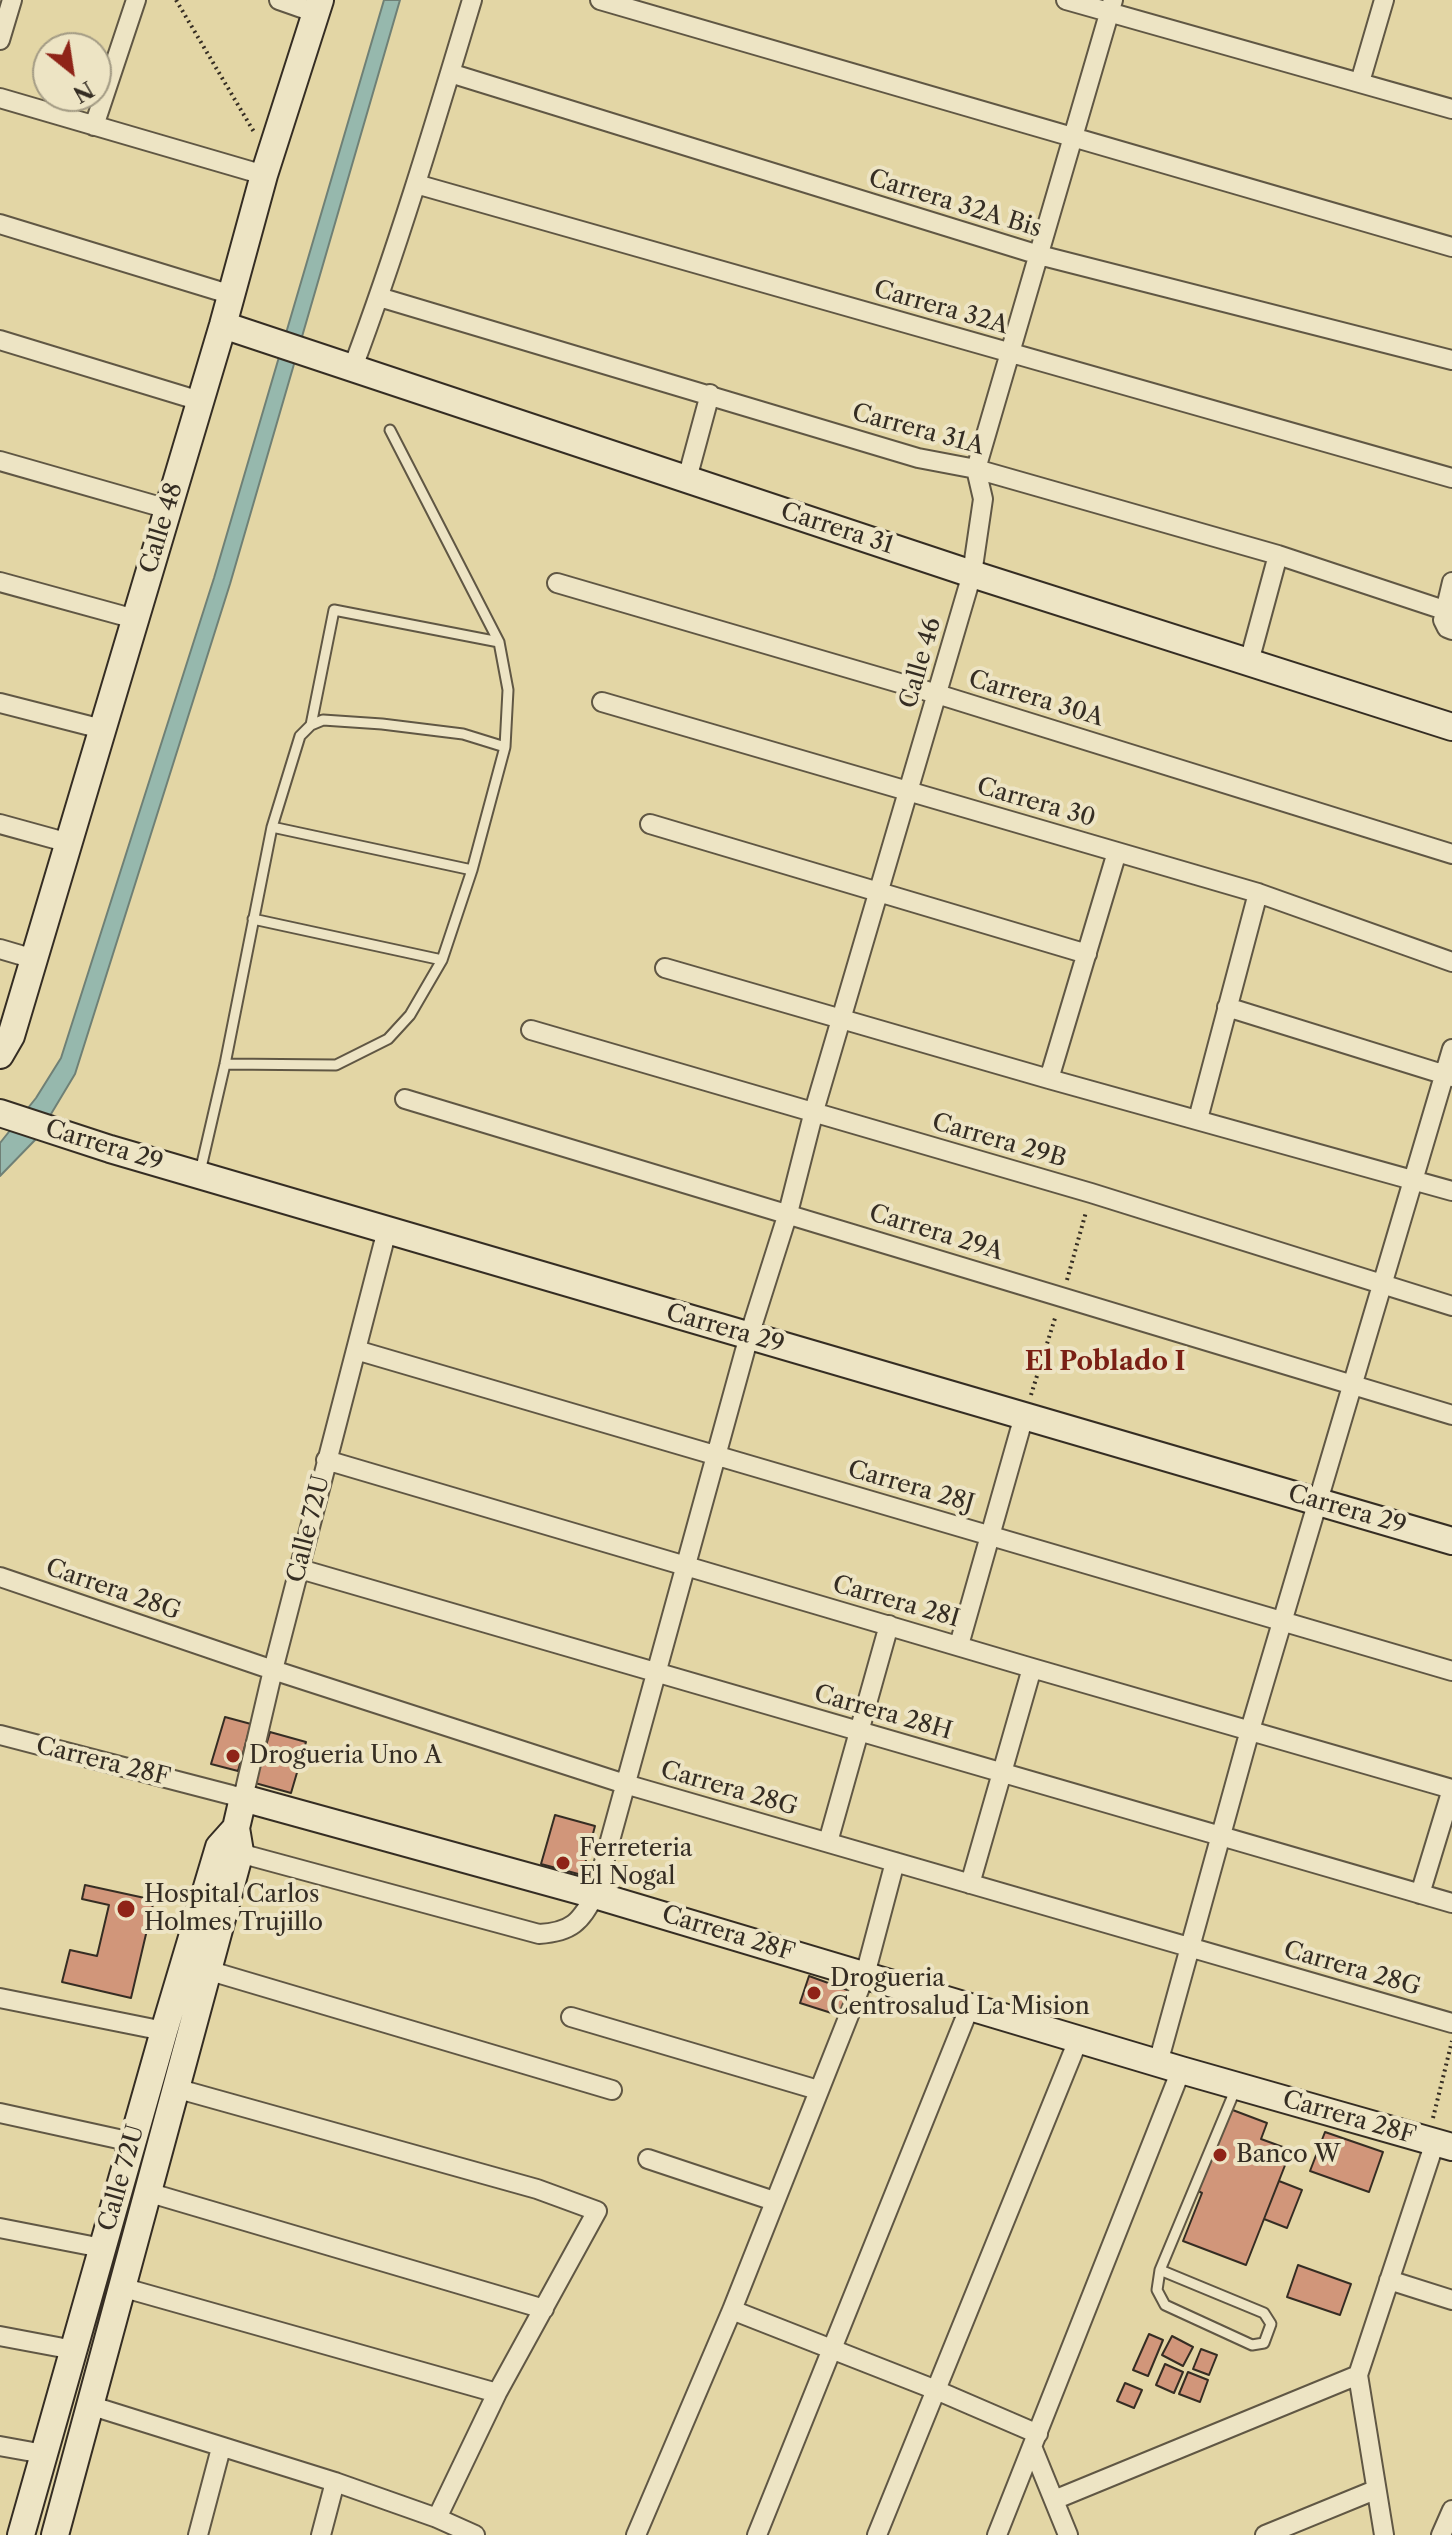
<!DOCTYPE html>
<style>
body{margin:0}
#map{position:relative;width:1452px;height:2535px;overflow:hidden;background:#e3d6a5;font-family:"Libre Caslon Text",serif}
canvas{display:block}
.north{position:absolute;left:32px;top:32px;width:80px;height:80px;box-sizing:border-box;background:#ede4c4;border:2px solid #a39b84;border-radius:50%;rotate:150deg;font-size:22px;font-weight:700;line-height:32px;text-align:center;color:#352d23}
.north::after{content:'';display:block;margin:auto;width:28px;height:36px;background:#8f2418;clip-path:polygon(50% 0,100% 100%,50% 72%,0 100%)}
</style>
<div id="map">
<canvas width="1452" height="2535"></canvas>
<div class="north">N</div>
</div>
<script>
const g = document.querySelector('canvas').getContext('2d');
g.lineJoin = 'round';
function paint(path, color) {
  g.fillStyle = color;
  g.fill(path, 'evenodd');
}
function strokePath(path, color, width, dash) {
  g.strokeStyle = color;
  g.lineWidth = width;
  g.lineCap = dash ? 'butt' : 'round';
  g.setLineDash(dash || []);
  g.stroke(path);
}
function drawText(font, color, halo, rows, align = 'center') {
  g.font = font + ' "Libre Caslon Text",serif';
  g.lineWidth = 8;
  g.setLineDash([]);
  g.textBaseline = 'middle';
  g.strokeStyle = halo;
  g.fillStyle = color;
  for (const [text, x, y, turn = 0] of rows) {
    g.save();
    g.translate(x, y);
    g.rotate((+turn || 0) * Math.PI / 180);
    g.textAlign = isNaN(turn) ? turn : align;
    if (halo) g.strokeText(text, 0, 0);
    g.fillText(text, 0, 0);
    g.restore();
  }
}
const water = new Path2D(`
 M384,0H400L230,584L75,1074L36,1139L0,1176V1143L36,1098L61,1058L214,578Z`);
paint(water, '#96b8ad');
strokePath(water, '#6f8076', 2);
const building = new Path2D(`
 M225,1717L251,1724L238,1771L211,1764Z
 M270,1732L306,1742L291,1793L255,1783Z
 M555,1815L595,1826L582,1875L541,1864Z
 M85,1885L154,1900L131,1998L62,1982L70,1950L97,1956L109,1905L82,1899Z
 M809,1976L853,1992L844,2017L800,2003Z
 M1230,2109L1267,2123L1261,2139L1291,2150L1246,2265L1183,2241L1202,2193L1198,2191Z
 M1325,2132L1383,2152L1369,2192L1310,2171Z
 M1279,2181L1302,2190L1287,2228L1264,2219Z
 M1298,2265L1351,2284L1340,2315L1287,2297Z
 M1149,2334L1163,2340L1148,2376L1133,2370Z
 M1172,2336L1193,2347L1183,2366L1162,2355Z
 M1201,2349L1217,2355L1209,2375L1193,2369Z
 M1165,2364L1183,2372L1174,2393L1156,2385Z
 M1188,2372L1208,2380L1200,2402L1179,2394Z
 M1125,2383L1142,2390L1134,2408L1117,2401Z`);
paint(building, '#d1967a');
strokePath(building, '#352d23', 2);
const lane = new Path2D(`
 M390,430L499,642L508,690L505,747
 M311,725L334,610L499,642
 M272,827L472,870
 M253,919L442,960
 M200,1172L225,1064L272,827L300,736L311,725L323,720L382,724L463,734L505,747L472,870L442,960L410,1015L388,1039L336,1065L225,1064
 M1160,2270L1264,2313L1271,2324L1264,2343L1252,2345L1165,2305L1157,2290L1160,2270L1236,2088`);
const street = new Path2D(`
 M279,0L316,13
 M600,0L1452,247
 M1066,0L1452,109
 M0,40L12,0
 M450,73L1039,255L1452,360
 M1360,82L1384,0
 M0,98L264,175
 M94,126L136,0
 M416,184L1452,478
 M0,224L232,295
 M379,297L918,458L976,469L1278,555L1444,610
 M0,340L200,401
 M353,367C398,247 435,123 472,0
 M0,461L168,509
 M687,479L710,394
 M0,582L135,619
 M1452,582L1443,620L1447,628L1452,630
 M557,583L937,694L1452,854
 M1249,662L1278,555
 M602,702L1258,893L1452,962
 M0,703L102,729
 M0,824L69,843
 M650,824L1087,954
 M0,949L34,959
 M665,968L1049,1079L1452,1191
 M1227,1007L1452,1077
 M531,1030L1091,1193L1452,1306
 M1049,1079L1117,852
 M405,1099L1452,1415
 M1198,1119L1258,893
 M356,1350L1452,1671
 M326,1460L1032,1668L1452,1789
 M300,1569L1452,1903
 M0,1577L273,1670L625,1784L1452,2023
 M959,1645L1024,1416
 M0,1735L243,1798L273,1670L387,1230
 M828,1842L889,1625
 M228,1850L539,1934C572,1932 580,1922 595,1895L749,1336L788,1213L814,1111L972,574L983,499L976,469L1113,0
 M970,1884L1032,1668
 M1420,1894L1452,1789
 M207,1970L612,2090
 M0,1998L164,2031
 M571,2017L818,2090
 M1158,2063L1250,1730L1452,1049
 M175,2088L537,2189L597,2211L497,2393L437,2518
 M0,2113L132,2142
 M648,2159L774,2201
 M147,2192L544,2309
 M0,2228L102,2248
 M1389,2280L1452,2300
 M121,2287L497,2393
 M732,2310L936,2390L1038,2434
 M0,2336L74,2350
 M89,2405L335,2482L437,2518L475,2535
 M0,2446L44,2454
 M1033,2449L1068,2535
 M1054,2500L1358,2375
 M198,2535L221,2448
 M321,2535L335,2482
 M636,2535L732,2310L865,1975L895,1862
 M757,2535L970,2006
 M877,2535L1079,2038
 M997,2535L1181,2070
 M1265,2535L1375,2490
 M1384,2535L1358,2375L1435,2142
 M1441,2535L1452,2510`);
const secondary = new Path2D(`
 M223,325L972,574L1452,727
 M0,1055L11,1036L223,325L264,175L320,0
 M0,1113L110,1149L1452,1541
 M21,2535L164,2031L219,1847L236,1828
 M55,2535L240,1852L236,1828L243,1798L595,1895L1181,2070L1452,2147`);
strokePath(lane, '#605744', 13);
strokePath(street, '#605744', 22);
strokePath(secondary, '#352d23', 30);
strokePath(new Path2D(`
 M176,0L254,132
 M1067,1280L1086,1212
 M1031,1395L1056,1315
 M1433,2118L1452,2041`), '#352d23', 4, [2, 4]);
strokePath(lane, '#ede4c4', 9);
strokePath(street, '#ede4c4', 18);
strokePath(secondary, '#ede4c4', 26);
for (const [x, y, r, color] of [
 [233,1756,8,"#8f2418"],
 [563,1863,8,"#8f2418"],
 [126,1909,10,"#8f2418"],
 [814,1993,8,"#8f2418"],
 [1220,2155,8,"#8f2418"]
]) {
  const dot = new Path2D();
  dot.arc(x, y, r, 0, 2 * Math.PI);
  g.fillStyle = color;
  g.fill(dot);
  strokePath(dot, '#ede4c4', 3);
}
drawText('24px', '#352d23', '#ede4c4', [
 ["Carrera 32A Bis",955,204,17],
 ["Carrera 32A",941,308,16],
 ["Carrera 31A",918,430,15],
 ["Calle 48",162,528,-73],
 ["Carrera 31",837,529,18],
 ["Calle 46",921,663,-74],
 ["Carrera 30A",1036,699,17],
 ["Carrera 30",1036,803,16],
 ["Carrera 29B",999,1141,16],
 ["Carrera 29",104,1146,17],
 ["Carrera 29A",936,1233,17],
 ["Carrera 29",725,1329,16],
 ["Carrera 28J",911,1487,16],
 ["Carrera 29",1347,1510,16],
 ["Calle 72U",309,1529,-76],
 ["Carrera 28G",113,1590,19],
 ["Carrera 28I",896,1602,16],
 ["Carrera 28H",883,1713,16],
 ["Carrera 28F",103,1762,14],
 ["Carrera 28G",729,1789,16],
 ["Carrera 28F",728,1934,17],
 ["Carrera 28G",1352,1969,16],
 ["Carrera 28F",1349,2118,16],
 ["Calle 72U",122,2178,-74]
]);
drawText('24px', '#352d23', '#ede4c4', [
 ["Drogueria Uno A",249,1756],
 ["Ferreteria",579,1849],
 ["El Nogal",579,1877],
 ["Hospital Carlos",144,1895],
 ["Holmes Trujillo",144,1923],
 ["Drogueria",830,1979],
 ["Centrosalud La Mision",830,2007],
 ["Banco W",1236,2155]
], 'left');
drawText('bold 26px', '#7a1f14', '#ede4c4', [
 ["El Poblado I",1105,1362]
]);
</script>
